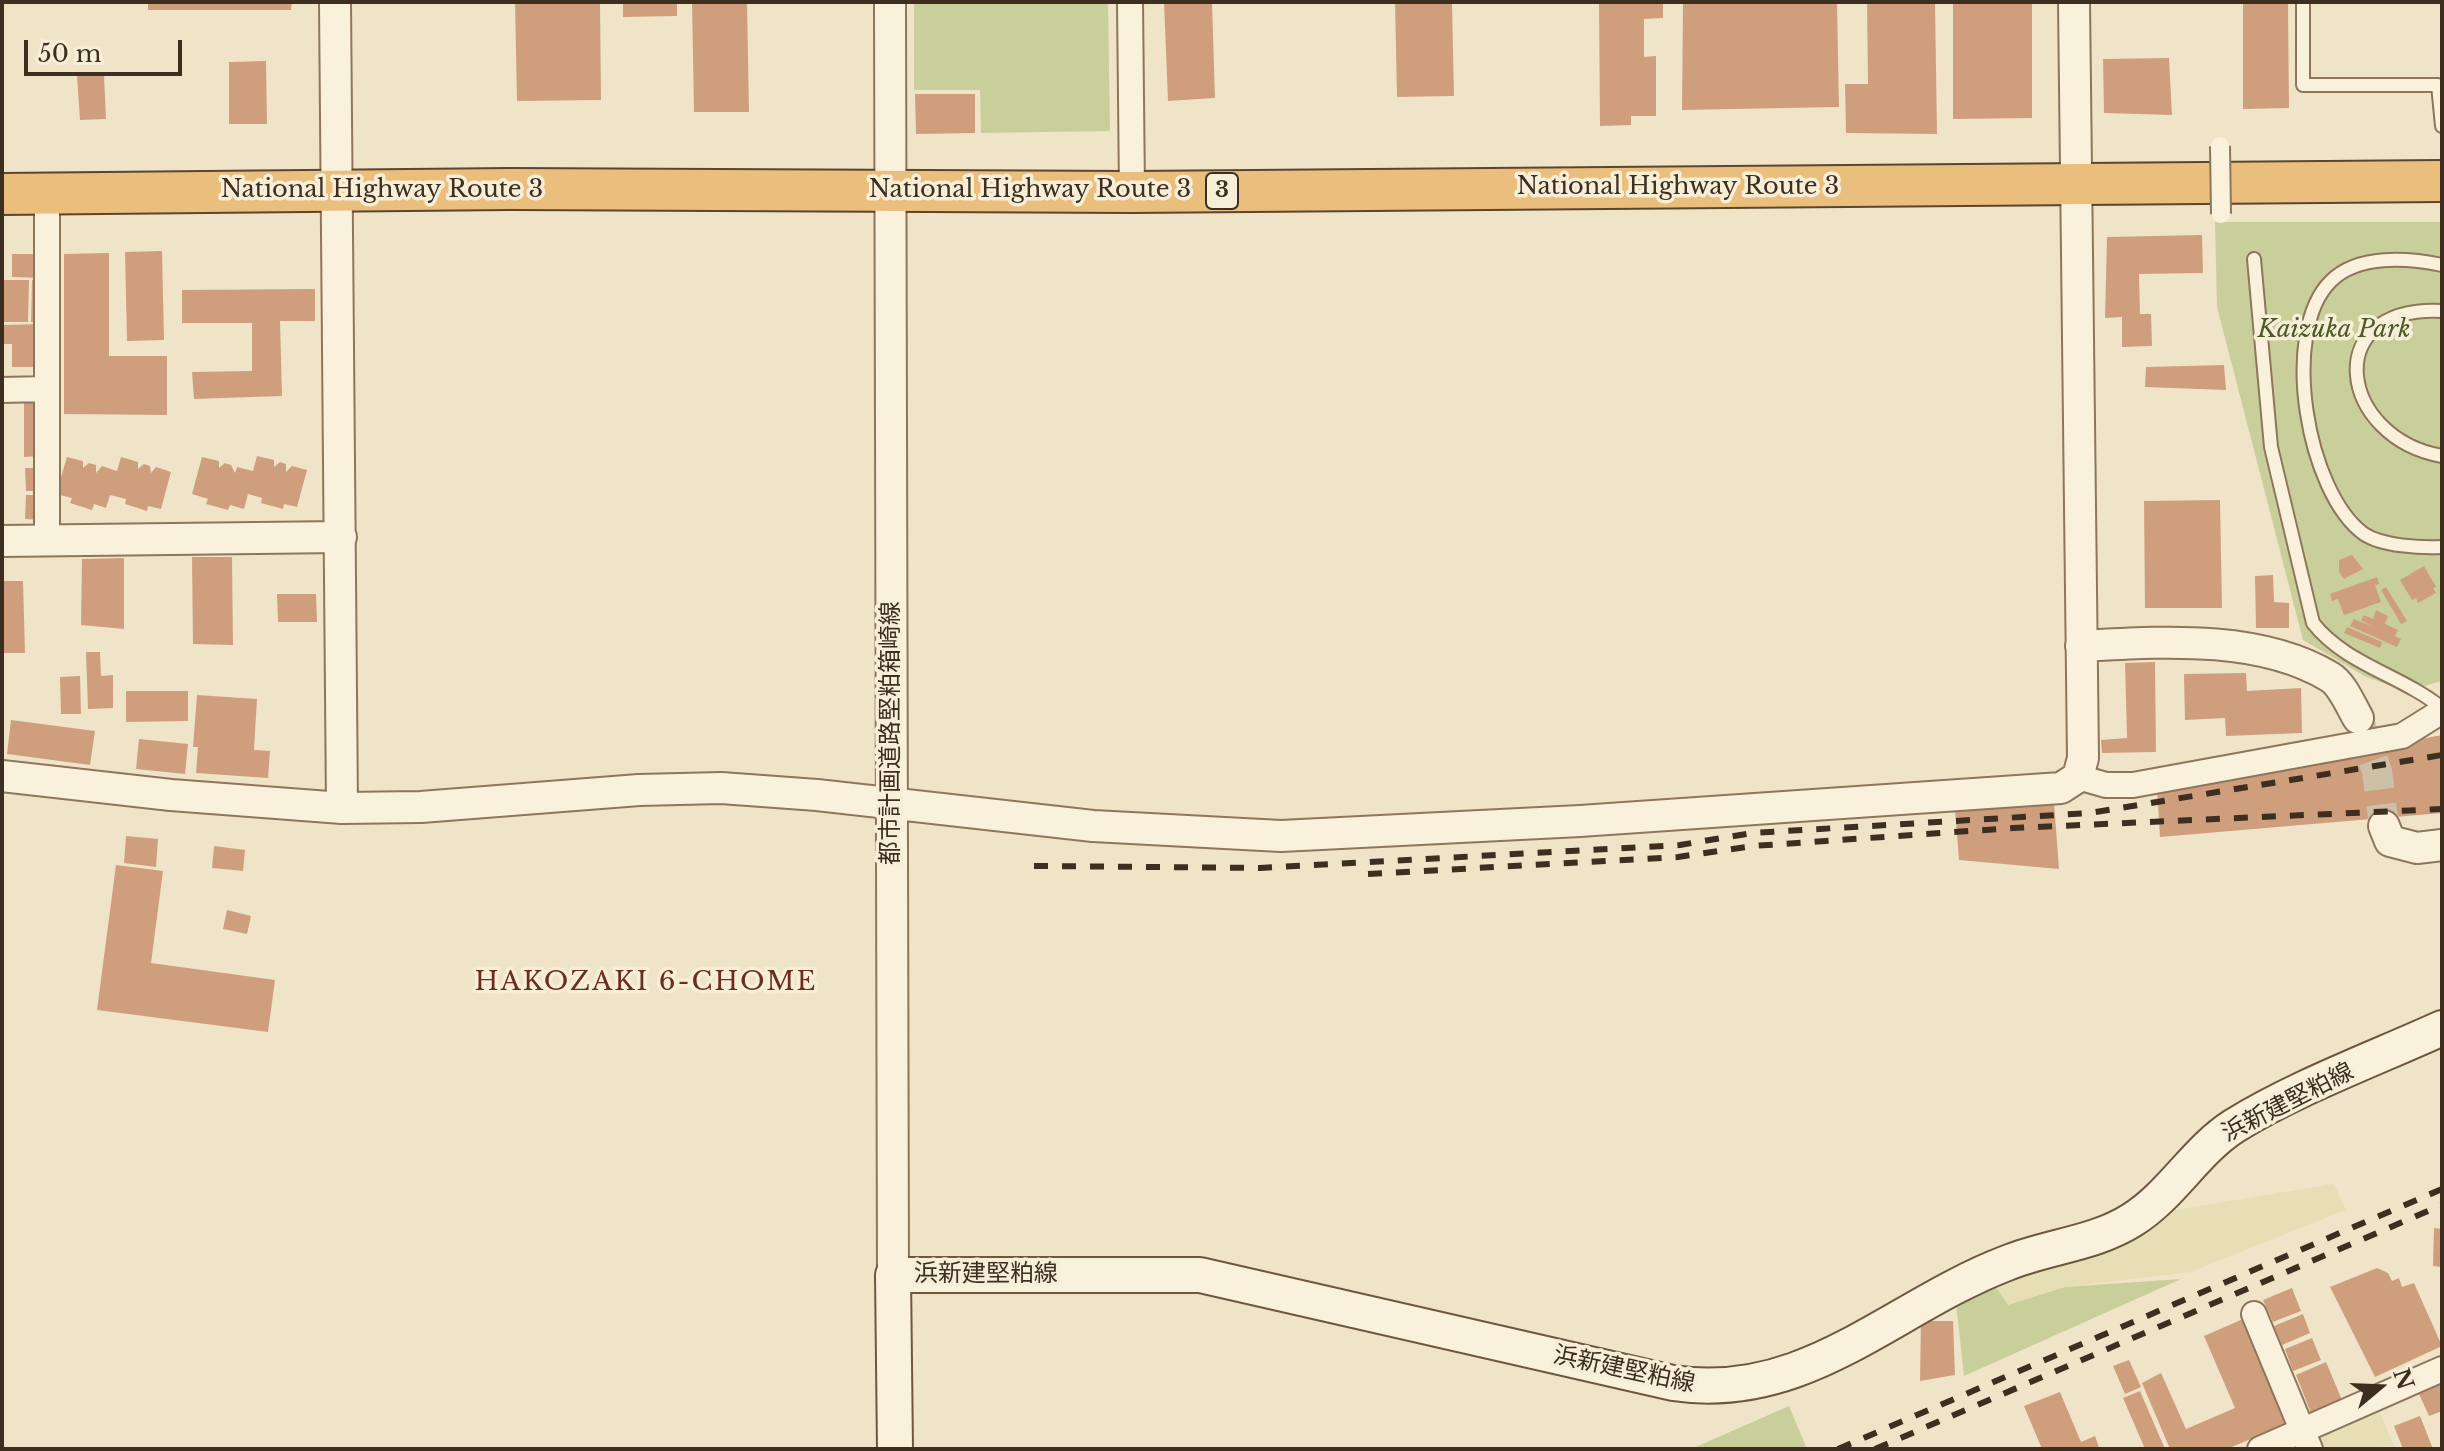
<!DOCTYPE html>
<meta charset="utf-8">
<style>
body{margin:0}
#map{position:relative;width:2444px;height:1451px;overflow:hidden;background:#f0e4c8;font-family:"Libre Baskerville",serif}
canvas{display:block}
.frame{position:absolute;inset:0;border:4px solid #3d2e20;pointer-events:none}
.north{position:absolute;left:2340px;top:1347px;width:80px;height:80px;-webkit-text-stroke:6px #f7eed8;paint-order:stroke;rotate:71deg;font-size:22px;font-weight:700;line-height:32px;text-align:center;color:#3d2e20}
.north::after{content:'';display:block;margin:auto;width:28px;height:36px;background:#3d2e20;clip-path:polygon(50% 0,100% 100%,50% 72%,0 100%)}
.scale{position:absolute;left:24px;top:40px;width:158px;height:36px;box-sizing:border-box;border:4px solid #3d2e20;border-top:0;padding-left:10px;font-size:24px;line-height:28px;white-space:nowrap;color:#3d2e20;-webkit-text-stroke:6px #f7eed8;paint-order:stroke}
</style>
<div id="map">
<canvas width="2444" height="1451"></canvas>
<div class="frame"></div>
<div class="north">N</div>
<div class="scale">50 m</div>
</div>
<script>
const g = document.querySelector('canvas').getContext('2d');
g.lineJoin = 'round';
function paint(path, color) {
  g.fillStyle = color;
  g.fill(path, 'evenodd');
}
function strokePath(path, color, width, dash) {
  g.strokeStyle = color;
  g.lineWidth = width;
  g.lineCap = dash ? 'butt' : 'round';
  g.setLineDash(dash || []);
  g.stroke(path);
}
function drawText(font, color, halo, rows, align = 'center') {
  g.font = font + ' "Libre Baskerville","Noto Sans JP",serif';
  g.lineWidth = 7;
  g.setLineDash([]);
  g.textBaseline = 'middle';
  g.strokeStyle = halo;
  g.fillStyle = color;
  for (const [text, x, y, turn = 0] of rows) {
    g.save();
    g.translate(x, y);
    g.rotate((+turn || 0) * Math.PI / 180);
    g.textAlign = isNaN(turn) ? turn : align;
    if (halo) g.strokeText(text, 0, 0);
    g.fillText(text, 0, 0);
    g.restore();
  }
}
paint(new Path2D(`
 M2334,1184L2346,1210L2191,1272L2065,1287L2008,1305L1995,1286L2150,1214Z
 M2377,1406L2394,1446L2321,1449L2313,1432Z`), '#e6deb5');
paint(new Path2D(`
 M914,2H1108L1110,131L981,133L980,90H914Z
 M2215,222H2442V681L2406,691L2366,677L2303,640L2217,307Z
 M2181,1279L1964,1376L1956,1303L1995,1286L2008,1305L2065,1287Z
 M1789,1406L1807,1449H1691Z`), '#c9cf9b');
paint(new Path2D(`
 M148,2H292L291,10H148Z
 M515,2H600L601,100L517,101Z
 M623,2H677V16L623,17Z
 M692,2H747L749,112H694Z
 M1164,2H1212L1215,98L1168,101Z
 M1395,2H1452L1454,96L1397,97Z
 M1599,2H1663V18L1644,19V57L1656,56V116H1631V125L1600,126Z
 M1683,2H1837L1839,107L1682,110Z
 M1867,2H1935L1937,134L1846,133L1845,84H1868Z
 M1953,2H2032V118L1953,119Z
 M2243,2H2288L2289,108L2243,109Z
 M2169,58L2172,115L2104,113L2103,59Z
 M266,61L267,124H229V62Z
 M104,75L106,119L80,120L77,76Z
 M915,94H975V133L916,134Z
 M2202,235L2203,273L2139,274L2140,314H2151L2152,346L2122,347V317L2105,318L2107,237Z
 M162,251L164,340L127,341L125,252Z
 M109,253V356H167V415L64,414V254Z
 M12,254H43V278L12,277Z
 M4,280H29L28,322H2Z
 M32,280L43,281L42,322H31Z
 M315,289V321H280L282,396L194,399L192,372L252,371V323H182V290Z
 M42,324V367H12V344H2V325Z
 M2224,365L2226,390L2145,387L2146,367Z
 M42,397V456L24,457V398Z
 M257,456L274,460V467L280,462L286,464V472L292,466L307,470L297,507L284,504L283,509L261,503L262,498L248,494L244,509L230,505L228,510L206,504L208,499L192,494L202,457L219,461V468L225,463L231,465L235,473L237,467L253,471Z
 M67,457L83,461V468L89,463L96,465V473L102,466L117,471L121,457L138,462V469L144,464L150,466L151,473L156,467L171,472L161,509L148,506L147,511L125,504L126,499L110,495L106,508L94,504L92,510L70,503L72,498L56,494Z
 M25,468H43L42,491H26Z
 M26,495H44L43,520L25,519Z
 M2220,500L2222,608H2145L2144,501Z
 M2352,555L2363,569L2344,579L2339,572V560Z
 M192,557H232L233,645L193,644Z
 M124,558V629L81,625L82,559Z
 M2424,566L2436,587L2433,588L2436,593L2418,603L2416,598L2412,600L2400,580Z
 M2273,575L2274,602L2289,603V628H2256L2255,576Z
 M2377,577L2379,584L2375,585L2381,602L2344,615L2338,599L2332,601L2330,594Z
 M2,581H23L25,653H2Z
 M2386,587L2407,621L2401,624L2381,590Z
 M277,594H316L317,622H278Z
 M2376,610L2388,616L2385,624L2398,630L2395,636L2401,639L2397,647L2350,626L2354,619L2371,626L2361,620L2364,615L2373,619Z
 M2347,627L2382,642L2380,648L2344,633Z
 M86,652H100L101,676L113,675V708L88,709Z
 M2155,662L2156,752L2102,753L2101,740L2127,738L2125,663Z
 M2246,673L2247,691L2301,688L2302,733L2226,736L2225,718L2185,720L2184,674Z
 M80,676L81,714H61L60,677Z
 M126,691H188V721L126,722Z
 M197,695L257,699L254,750L270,751L268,778L196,773L198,747H193Z
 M11,720L95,731L90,765L7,754Z
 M2442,735V813L2160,837L2157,789Z
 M139,739L188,744L185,774L136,769Z
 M2054,802L2059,869L1959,860L1955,809Z
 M126,836L158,839L156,867L124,863Z
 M214,846L245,850L243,871L212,868Z
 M116,865L163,871L151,963L275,980L268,1032L97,1010Z
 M227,910L251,916L247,934L223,929Z
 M2434,1228L2442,1229V1267L2433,1266Z
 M2377,1268L2388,1273L2392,1281L2399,1278L2402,1287L2414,1283L2442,1346L2375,1377L2330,1287Z
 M2292,1288L2301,1311L2273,1322L2263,1300Z
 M2303,1314L2310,1333L2282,1345L2274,1326Z
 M2243,1319L2286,1424L2227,1449H2170L2142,1383L2161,1373L2186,1429L2235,1408L2204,1336Z
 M1921,1321H1953L1955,1375L1920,1381Z
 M2312,1338L2321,1360L2293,1371L2285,1349Z
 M2129,1360L2141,1387L2125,1394L2113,1366Z
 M2326,1362L2342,1400L2311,1413L2296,1375Z
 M2442,1384V1411L2429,1416L2419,1394Z
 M2140,1391L2165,1449H2145L2123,1398Z
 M2060,1392L2081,1442L2095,1436L2099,1447L2042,1449L2024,1406Z
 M2420,1416L2433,1449H2403L2394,1426Z`), '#cf9f7d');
strokePath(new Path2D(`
 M2358,718L2377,771L2384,826`), '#ccc0a6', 30, [30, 15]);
const service = new Path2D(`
 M2303,2V85H2438L2442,126
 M2254,259L2271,447L2313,623C2345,664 2401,675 2442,708
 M2442,265C2408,258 2358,254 2331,281C2279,332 2307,493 2364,534C2382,546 2421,548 2442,547
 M2442,311C2318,305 2339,438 2442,456`);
const minor = new Path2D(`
 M1130,2L1132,192
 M2,390L46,389
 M47,541V194
 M2078,777L2106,785H2133L2402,736L2442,711
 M2254,1314L2310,1449
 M2260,1449L2442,1369`);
const tertiary = new Path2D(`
 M335,2L342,808
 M890,2L893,1275
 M2,541L341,537
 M2081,646C2160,642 2259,634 2330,677C2342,684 2351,706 2358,718
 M2,776L171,795L342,808L421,807L639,790L721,788L817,795L1093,826L1281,836L1580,821L2061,788L2078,777L2083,758L2074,2
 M2384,826L2390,841L2417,848L2442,845`);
const secondary = new Path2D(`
 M895,1449L893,1275H1200L1673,1383C1806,1403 1892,1307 2007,1263C2049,1246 2094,1244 2132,1220C2172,1195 2195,1151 2234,1126C2295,1088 2376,1058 2442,1028`);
const trunk = new Path2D(`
 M2,194L510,189L1132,192L2442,181`);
strokePath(service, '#8d765c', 16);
strokePath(minor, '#8d765c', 28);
strokePath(tertiary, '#8d765c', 34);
strokePath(secondary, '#6f573f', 38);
strokePath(trunk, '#5b4430', 44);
strokePath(service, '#faf1dc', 12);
strokePath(minor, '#faf1dc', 24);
strokePath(tertiary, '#faf1dc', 30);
strokePath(secondary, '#faf1dc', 34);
strokePath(trunk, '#eabe7c', 40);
strokePath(new Path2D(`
 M1034,866L1260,868L1680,845L1752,833L2090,813L2442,755
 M1368,874L1678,857L1753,846L2013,828L2442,809
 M1838,1449L2442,1189
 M1875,1449L2442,1205`), '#3d2e20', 6, [14, 14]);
const pedestrianBridge = new Path2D(`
 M2220,146L2221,214`);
strokePath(pedestrianBridge, '#8d765c', 22, []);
strokePath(pedestrianBridge, '#faf1dc', 18);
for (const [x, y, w] of [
 [1222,191,32]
]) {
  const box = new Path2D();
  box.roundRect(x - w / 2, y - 18, w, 36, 6);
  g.fillStyle = '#f7eed8';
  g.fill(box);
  strokePath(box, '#3d2e20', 2);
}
drawText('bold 22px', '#3d2e20', null, [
 ["3",1222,191]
]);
drawText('24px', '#3d2e20', '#f7eed8', [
 ["National Highway Route 3",1678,187],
 ["National Highway Route 3",382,190],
 ["National Highway Route 3",1030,190],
 ["都市計画道路堅粕箱崎線",891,733,-90],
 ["浜新建堅粕線",2288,1103,-27],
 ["浜新建堅粕線",986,1274],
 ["浜新建堅粕線",1624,1370,12]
]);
drawText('italic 24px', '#4d5a26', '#f7eed8', [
 ["Kaizuka Park",2334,330]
]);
g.letterSpacing = '2px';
drawText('26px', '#6b2e1e', '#f7eed8', [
 ["HAKOZAKI 6-CHOME",646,983]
]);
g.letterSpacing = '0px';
</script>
